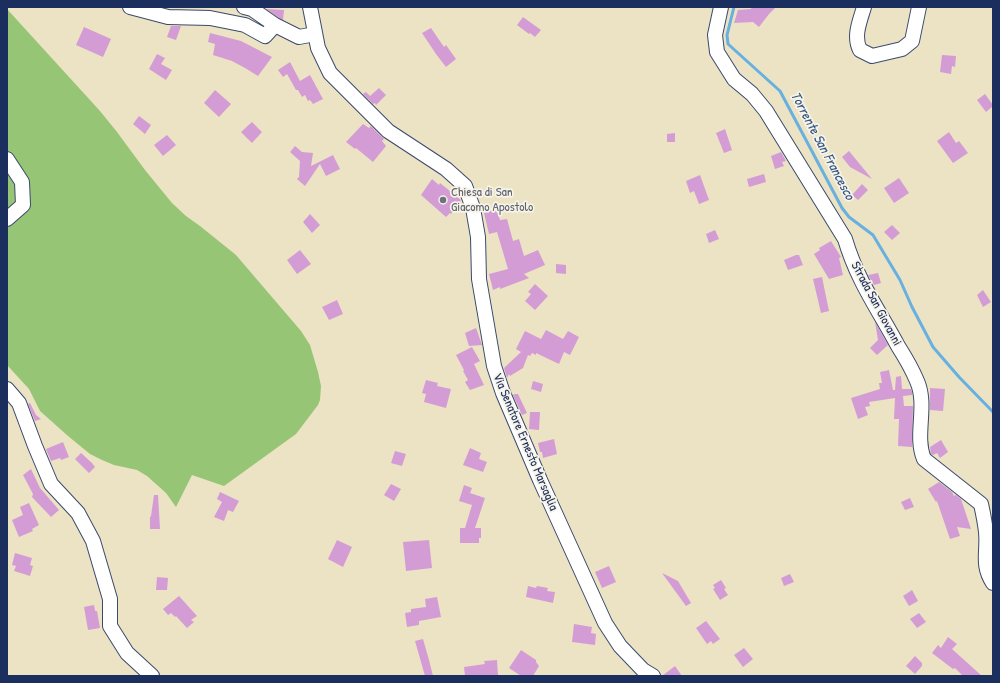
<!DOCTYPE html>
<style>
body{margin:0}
#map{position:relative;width:1000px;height:683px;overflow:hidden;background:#ebe3c4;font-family:"Patrick Hand",sans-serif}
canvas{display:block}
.frame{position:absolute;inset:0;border:8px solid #1b2f5e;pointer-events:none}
</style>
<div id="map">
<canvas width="1000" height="683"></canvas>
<div class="frame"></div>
</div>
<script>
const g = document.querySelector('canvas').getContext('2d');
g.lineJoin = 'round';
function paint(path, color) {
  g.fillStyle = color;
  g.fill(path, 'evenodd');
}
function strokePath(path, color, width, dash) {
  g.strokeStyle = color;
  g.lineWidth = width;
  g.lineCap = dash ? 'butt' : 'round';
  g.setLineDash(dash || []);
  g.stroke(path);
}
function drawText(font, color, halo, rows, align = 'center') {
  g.font = font + ' "Patrick Hand",sans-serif';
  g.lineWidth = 3.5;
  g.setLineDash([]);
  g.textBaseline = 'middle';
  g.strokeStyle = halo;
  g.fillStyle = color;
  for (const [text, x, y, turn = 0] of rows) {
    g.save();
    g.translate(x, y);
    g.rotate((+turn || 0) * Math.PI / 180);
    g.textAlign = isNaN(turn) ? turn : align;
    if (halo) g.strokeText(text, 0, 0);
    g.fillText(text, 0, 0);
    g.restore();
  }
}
paint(new Path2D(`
 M7,9L100,111L117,132L145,170L172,203L186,216L200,226L236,255L301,331L310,345L318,372L321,386L320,400L318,405L296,434L224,486L192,475L176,507L166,493L147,476L137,470L114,465L102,460L90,454L68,436L40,411L29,389L7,365Z`), '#96c675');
strokePath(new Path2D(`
 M734,7L727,35L728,44L780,91L842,208L849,217L873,235L900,280L912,307L933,347L959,377L993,412`), '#68b0df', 3);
paint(new Path2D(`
 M752,7H776L769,14L759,27L753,22L734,23L738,10L751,9Z
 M266,9L284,10L283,20L279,18Z
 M523,17L541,30L535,37L530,33L529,34L517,25Z
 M171,26H181L176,40L167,37Z
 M84,27L111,39L103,57L76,45Z
 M431,28L444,47L446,45L456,59L446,67L436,54L422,33Z
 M210,33L241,41L272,57L258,76L245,68L232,61L213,55L215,44L208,42Z
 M157,54L165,58L161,64L172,70L166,80L149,69Z
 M942,55L956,56L955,67L952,66L951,74L940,72Z
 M290,62L300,81L310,75L323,99L313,104L310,100L308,101L305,95L302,97L298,90H296L287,74L283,77L278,70Z
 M379,88L386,95L376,105L375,103L373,104L363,94L366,92L370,96Z
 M215,90L231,104L219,117L204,103Z
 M985,94L993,105V106L986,112L977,100Z
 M139,116L151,125L145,134L133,124Z
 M252,122L262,132L252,143L241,132Z
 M363,124L369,128L371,126L384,139L382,141L386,146L373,162L356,148L355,149L346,142Z
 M725,129L732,150L724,153L716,133Z
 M949,132L956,143L959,141L968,153L953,163L937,141Z
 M675,133V142H667V134Z
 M167,135L176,145L163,156L154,145Z
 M295,146L302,152L313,153L311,166L333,155L340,169L326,176L320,164L305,186L297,179L299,177L300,161L290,152Z
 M849,151L872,179L850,167L842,157Z
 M781,152L786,161L782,162L784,166L775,169L771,156Z
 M764,174L766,182L749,187L747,179Z
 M700,175L709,200L699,204L694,191L690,193L686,181Z
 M899,178L909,193L894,203L884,188Z
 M432,179L439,185L440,183L461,200L451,214L450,213L446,217L421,195Z
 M862,184L868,190L858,200L852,195Z
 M496,209L500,220L507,219L513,241L519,239L524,256L538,250L545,265L524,274L529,278L500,289V287L493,290L489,274L508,269L497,232L489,234L484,213Z
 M310,214L320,225L312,233L303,222Z
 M892,225L900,233L892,240L884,232Z
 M715,230L719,239L709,243L706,234Z
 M831,241L841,257L839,258L843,275L829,279L814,254L820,250L819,248Z
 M300,250L311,264L297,274L287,260Z
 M796,255H799L803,265L788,270L784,260Z
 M556,264L566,265V274L556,273Z
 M878,273L881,283L874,285L868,275Z
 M822,277L829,311L821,313L813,279Z
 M535,284L548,296L535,310L525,301L531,294L528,292Z
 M983,290L991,302L983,307L977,295Z
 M337,300L343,314L329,320L322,307Z
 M875,322L888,345L877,355L870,348L878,340Z
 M476,328L482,345L469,346L465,333Z
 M546,330L563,339L568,331L579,337L570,355L564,352L559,364L536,353V355L532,353L530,356L528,355L523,368L510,376L509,374L507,378L504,368L521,352L516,349L525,331L541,339Z
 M472,347L480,361L474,364L484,385L470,390L465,382L468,380L463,371L464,370L456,355Z
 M889,370L893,390H895L896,377L901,376L902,389H911L912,392V395L903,396L904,406H913L912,447L898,446L899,419H894L895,398L869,402L870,406L865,407L868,415L858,419L851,398L880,389L879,383H882L880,372Z
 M426,380L438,383L437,386L451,389L446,408L424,402L426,394L422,393Z
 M533,381L543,384L541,392L531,389Z
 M930,388L945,389L943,411L930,410Z
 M515,394H518L527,413L522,415L513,395Z
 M30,403L36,415L41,419L35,421L28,404Z
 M530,412H540L539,430L529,429Z
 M554,439L557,454L543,458L542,452H540L538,443Z
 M941,440L948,452L940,458L937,453L933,455L931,454L930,447Z
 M63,442L69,457L61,460L60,458L51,461L46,449Z
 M470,448L481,453L479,459L487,462L483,472L463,465Z
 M395,451L406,454L402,466L391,463Z
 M81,453L92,463L95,467L89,473L75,459Z
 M31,469L40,488L59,510L51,517L32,497L33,494L23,475Z
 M939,482L952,492L954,496L956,495L961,499L971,529L957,527L960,536L950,539L937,501L936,502L928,489Z
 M391,484L401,489L394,501L384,495Z
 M464,485L472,488L470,493L485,498L475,528H481V538H479V543H460V528H465L472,505L459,501Z
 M220,492L239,501L233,512L228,510L224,521L214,517L222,502L217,499Z
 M154,495H158L160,529H150V517L151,516Z
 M910,498L914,507L905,510L901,502Z
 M29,503L39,525L32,529L33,531L19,537L12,520L23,515L20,507Z
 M337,540L352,547L343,567L328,559Z
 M429,540L432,568L406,571L403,542Z
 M15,553L32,558L30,565L33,566L30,576L14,571L16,566L12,565Z
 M609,566L616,582L602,588L595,572Z
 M662,573L678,581L691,603L686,606Z
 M790,574L794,582L784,586L781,578Z
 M157,577L168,578L167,590H156Z
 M721,580L726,588L724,589L728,595L720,600L713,589L715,588L713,585Z
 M528,586L536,588L537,586L548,588L547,591L555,592L553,603L526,597Z
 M912,590L918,601L909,606L903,596Z
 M179,596L197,616L191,620L194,622L187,628L176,616L175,617L171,613L168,615L163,609Z
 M437,597L441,617L419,621V625L407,627L405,613L411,612V609L426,607L425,599Z
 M94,605L95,611H97L100,628L88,630L84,607Z
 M919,613L926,622L917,628L910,619Z
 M706,621L720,639L713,644L711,641L707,644L696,628Z
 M574,624L592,627L591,633L596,634L595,645L572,642Z
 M948,637L957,644L952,649L982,676H963L955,668L953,669L932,653L938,645L941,648Z
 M423,639L429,660L433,676H425L415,641Z
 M744,648L753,659L743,667L734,655Z
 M521,650L536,660V662L539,666L533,676H521L509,668Z
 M915,656L922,663V666L915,674L906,666Z
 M497,660L498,676H465L464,667L485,664L484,661Z
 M675,666L682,676H662Z`), '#d49cd5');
const minor = new Path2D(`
 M130,7L168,17L210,18L245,25L265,36L275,25
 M244,7L252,9L275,25L299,37L315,34
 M310,7L318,48L330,73L388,131L446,169L465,186L473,208L478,237L479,279L494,366L503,393L540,480L605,623L620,646L643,670L653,676
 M721,7L715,35L717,52L734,79L752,94L766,111L845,239C857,280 878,309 898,346C905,357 912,369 917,381C928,406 914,435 924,459L981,504C983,513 985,523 986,532C988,552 981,565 993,583
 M864,7C860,21 853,36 860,50L872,56L902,49L912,41L919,7
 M7,159L22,182L23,205L7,219
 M7,389L19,403L35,446L51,484L78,513L93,541L110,599V626L127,653L152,676`);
strokePath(minor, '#3a4a6d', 16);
strokePath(minor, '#fff', 14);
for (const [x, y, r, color] of [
 [443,200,4,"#6b7280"]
]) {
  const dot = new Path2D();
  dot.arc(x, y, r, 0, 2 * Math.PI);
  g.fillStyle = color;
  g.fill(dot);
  strokePath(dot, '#f7f3e8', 1.5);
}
drawText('13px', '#5b616d', '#f7f3e8', [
 ["Chiesa di San",451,193],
 ["Giacomo Apostolo",451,208]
], 'left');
drawText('13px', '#1b2f5e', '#f7f3e8', [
 ["Strada San Giovanni",876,304,62],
 ["Via Senatore Ernesto Marsaglia",525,442,67]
]);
drawText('italic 14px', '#325685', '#f7f3e8', [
 ["Torrente San Francesco",822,146,62]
]);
</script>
